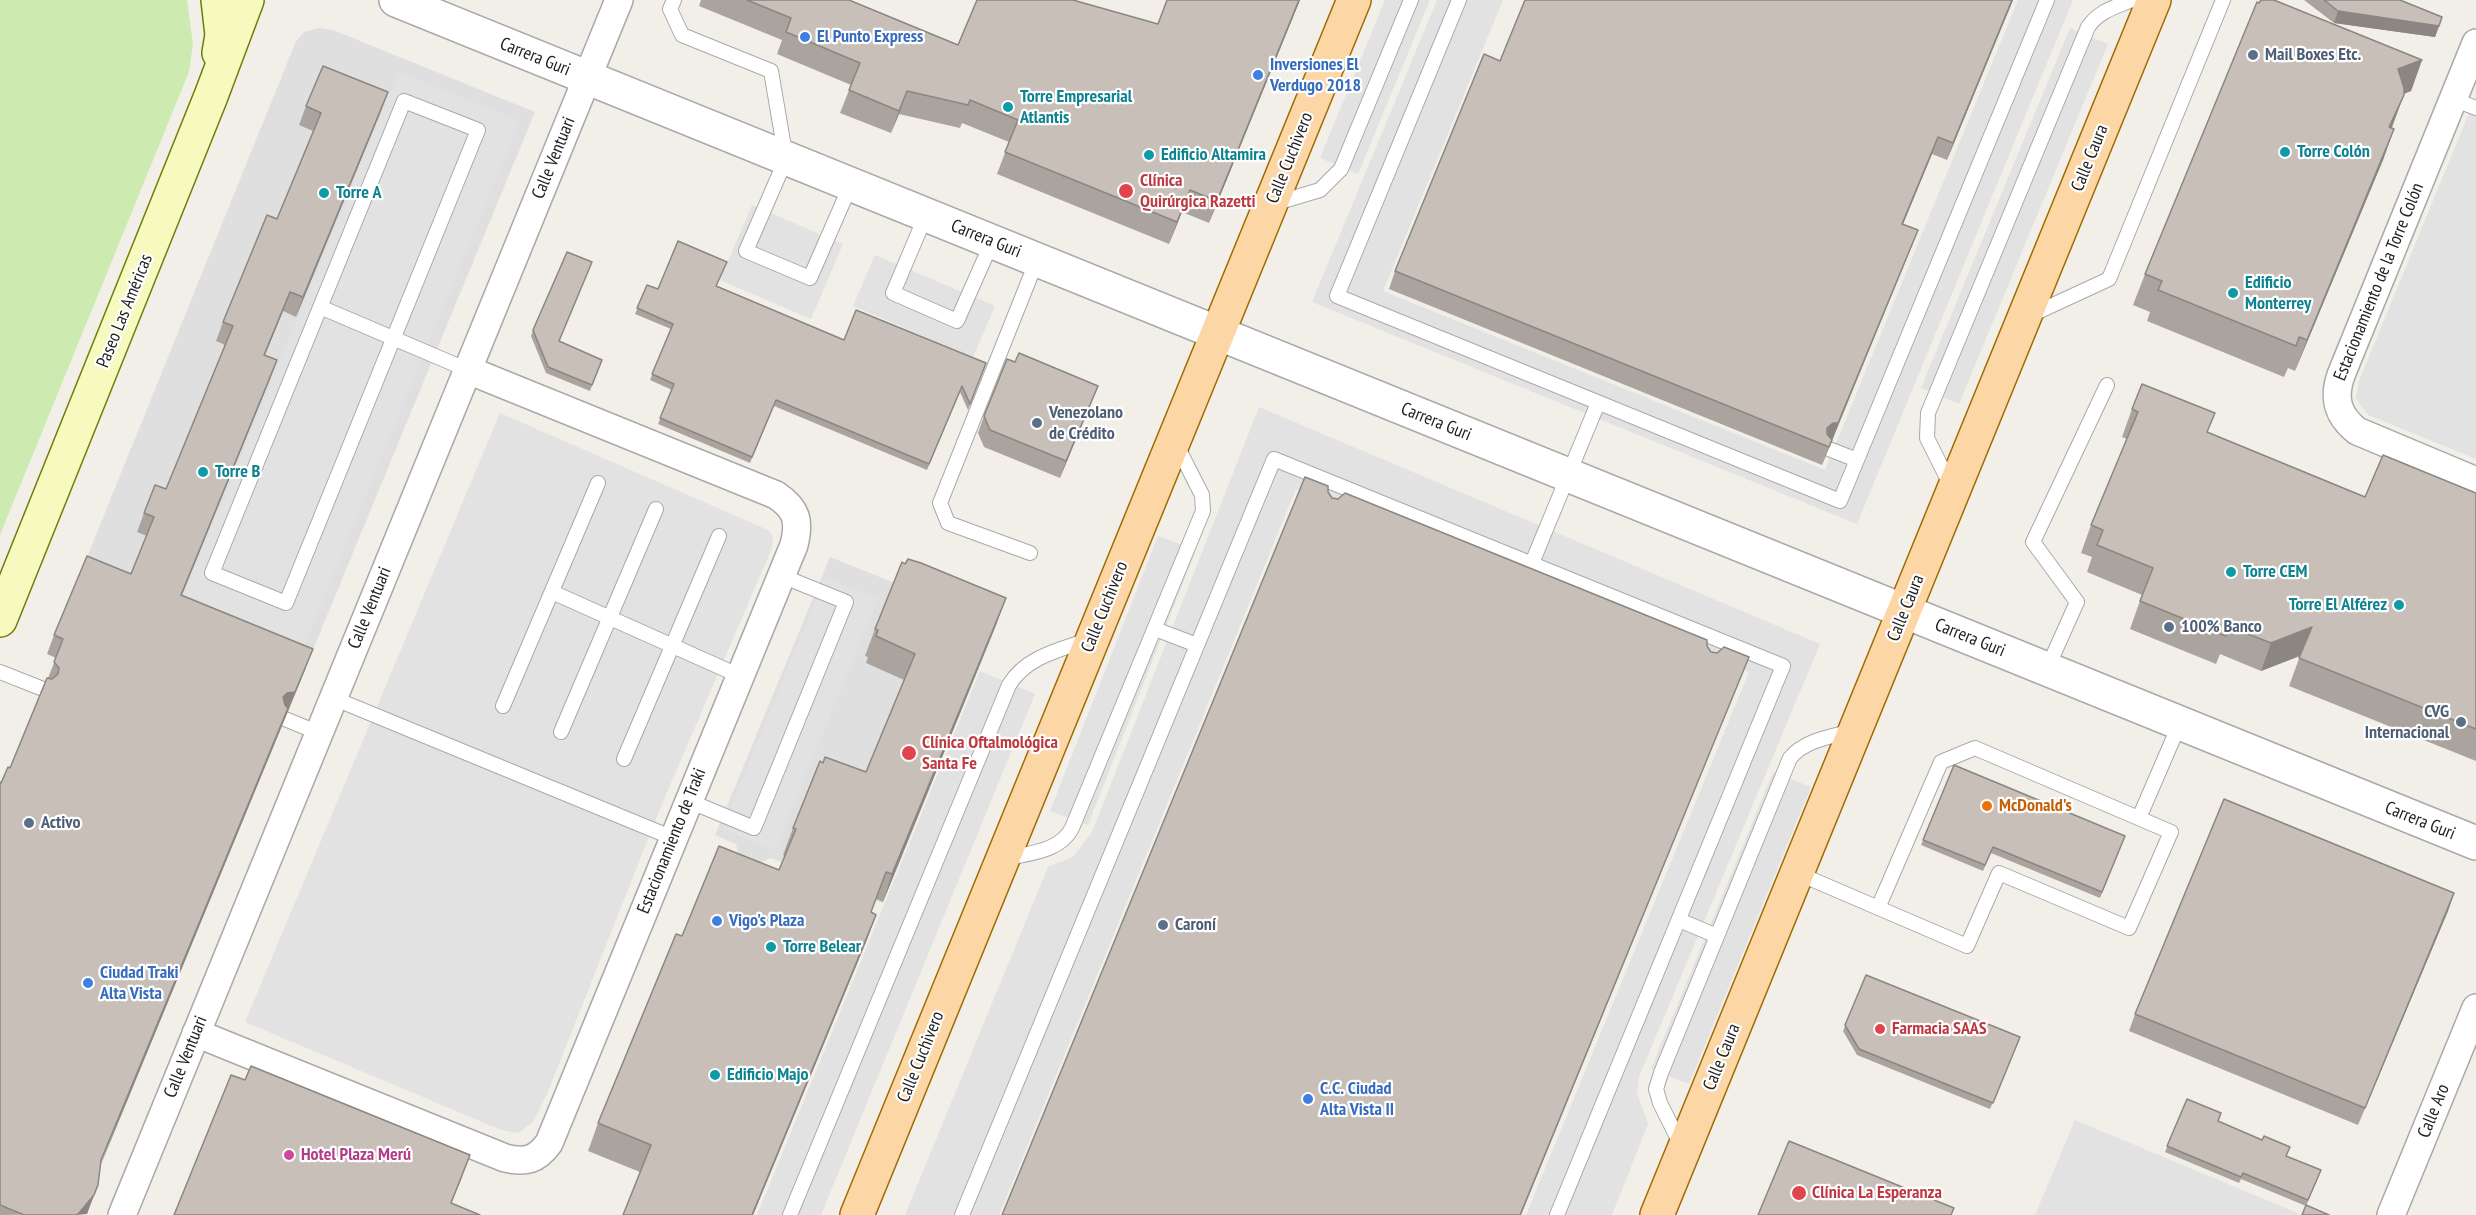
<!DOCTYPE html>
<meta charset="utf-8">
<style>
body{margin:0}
canvas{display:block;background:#f2efe9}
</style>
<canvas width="2476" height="1215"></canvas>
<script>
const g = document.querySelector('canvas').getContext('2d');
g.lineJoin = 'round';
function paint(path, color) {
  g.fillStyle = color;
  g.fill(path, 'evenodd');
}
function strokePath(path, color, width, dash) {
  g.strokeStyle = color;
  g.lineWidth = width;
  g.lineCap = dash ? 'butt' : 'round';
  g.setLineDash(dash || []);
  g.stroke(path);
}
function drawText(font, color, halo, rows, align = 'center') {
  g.font = font + ' "PT Sans Narrow",sans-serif';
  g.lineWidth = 4.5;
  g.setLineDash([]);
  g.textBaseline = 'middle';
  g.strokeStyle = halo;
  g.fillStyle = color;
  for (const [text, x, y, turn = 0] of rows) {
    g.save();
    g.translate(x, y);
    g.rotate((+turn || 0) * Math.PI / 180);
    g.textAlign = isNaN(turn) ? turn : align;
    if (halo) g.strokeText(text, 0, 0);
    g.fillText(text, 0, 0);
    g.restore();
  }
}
paint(new Path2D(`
 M319,28L333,30L535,112L307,664L81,572L296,41L304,32Z
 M830,557L997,624L882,903L771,858L760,863L738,854L736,844L715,835Z`), '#e0dfdf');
paint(new Path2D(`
 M0,0H187L193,44L189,72L0,535Z`), '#cdebb0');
paint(new Path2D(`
 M1385,0H1430L1358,174L1320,158Z
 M1437,0H1503L1383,291L1825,470L2018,0H2073L1857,524L1312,302Z
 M2070,28L2108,44L1959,404L1921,388Z
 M399,72L520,121L302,651L181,602Z
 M2476,96V459L2368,415L2356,398L2359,381Z
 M752,205L843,244L811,319L720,280Z
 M875,255L995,306L973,357L853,306Z
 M1259,407L1820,644L1639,1077L1637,1093L1648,1124L1612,1215H1526L1749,672L1296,489L999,1215H905L1048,867L1073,857L1092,832Z
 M500,413L768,530L773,537L772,548L662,804L547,1094L533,1122L518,1133L501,1130L245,1022Z
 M1158,536L1196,550L1088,825L1050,811Z
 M825,577L878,599L775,850L722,829Z
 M980,671L1035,694L821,1215H757Z
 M1773,772L1811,787L1689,1084L1651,1069Z
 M2075,1120L2300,1214L2299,1215H2035Z`), '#e2e2e2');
const service = new Path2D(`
 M674,0L670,9L682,35L771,71L786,159L746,251L810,278L851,184
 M1459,0L1337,296L1840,501L2047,0
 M2453,99L2476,108
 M404,101L478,130L286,603L212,573Z
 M1273,204L1320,190L1341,169L1411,0
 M926,215L893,293L957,321L992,242
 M320,307L468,370
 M2029,316L2109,279L2223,0
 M1829,449L1857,460
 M1951,486L1927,438L1928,413L2088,27C2099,11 2115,7 2132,0
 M1030,553L948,523L940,503L1037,260
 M1532,563L1598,403
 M552,592L740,676
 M1155,629L1197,645
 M2047,669L2077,602L2033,542L2107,385
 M0,672L43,689
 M333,698L673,838
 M503,706L598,483
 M285,719L319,733
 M561,732L656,509
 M624,759L719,536
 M689,801L754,828L846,602L782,576
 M2139,818L2180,723
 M1005,859C1028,853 1060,852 1072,828L1203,511L1202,495L1176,444
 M1797,873L1967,946L1999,873L2129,928L2171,832L1975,748L1941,762L1878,908
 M1679,920L1717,936
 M1681,1145L1660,1103L1656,1089L1661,1073L1790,758C1805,740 1830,737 1852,731
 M790,1215L1009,685C1026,657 1059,650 1088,640
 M962,1215L1274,459L1783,666L1557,1215`);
const minor = new Path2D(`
 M2476,43L2341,375C2333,398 2337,415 2357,431L2476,481
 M196,1033L505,1158C525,1163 537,1160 549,1143L794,545C800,521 797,509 776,495L468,370
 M122,1215L619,0
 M2391,1215L2476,1008`);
const tertiary = new Path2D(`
 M396,0L2476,843`);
const secondary = new Path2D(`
 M218,0L222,35L219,53
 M0,620L211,96L247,0`);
const primary = new Path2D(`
 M857,1215L1354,0
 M1657,1215L2154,0`);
strokePath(service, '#a9a9a9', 16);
strokePath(minor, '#a9a9a9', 30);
strokePath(tertiary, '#a9a9a9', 36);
strokePath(secondary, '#707d05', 36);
strokePath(primary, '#a06b00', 36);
strokePath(service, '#fff', 14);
strokePath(minor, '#fff', 27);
strokePath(tertiary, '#fff', 33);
strokePath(secondary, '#f7fabf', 33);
strokePath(primary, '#fcd6a4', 33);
paint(new Path2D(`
 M701,0H849L958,45L1158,24L1167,0H1300L1209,223L1182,212L1169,244L997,174L1009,142L962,123L960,128L899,114L891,133L840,113L851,85L777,54L782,40L699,6Z
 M2013,0L1947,160L1932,154L1903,224L1918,230L1822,465L1389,289L1395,271L1500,61Z
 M2304,0H2400L2439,26L2435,37L2334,23Z
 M2422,60L2411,91L2404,94L2392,128L2394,129L2383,160L2295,371L2288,368L2284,377L2147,321L2150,312L2133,305L2145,274Z
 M306,106L381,111L296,317L283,311L265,355L277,360L270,379L182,595L306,668L101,1163L87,1214L0,1215V782L1,783L10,768L48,678L56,658L47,654L54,635L131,574L147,536L137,532L144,513L166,489L225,345L216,341L223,322L277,219L313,131L299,125Z
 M647,285L658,289L717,286L844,340L986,363L968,410L960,392L927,470L774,406L750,463L658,424L672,390L650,380L671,329L635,314Z
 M533,330L602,360L590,391L546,373L531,336Z
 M1015,362L1098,386L1091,403L1060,478L984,447L978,433L984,416Z
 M2132,409L2207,433L2365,497L2476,493V761L2289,686L2300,656L2261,671L2220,654L2216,664L2130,629L2142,595L2087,572L2092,557L2081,553L2091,525L2127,439L2122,437Z
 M905,564L1006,598L996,625L883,902L876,899L871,912L876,915L866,942L753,1215H623L640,1172L588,1151L598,1123L682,936L779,870L785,856L783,855L793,828L823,763L866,772L904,680L866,663L868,657L865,656L875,629Z
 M1954,765L2125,836L2100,898L1991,853L1983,871L1921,845Z
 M2454,893L2448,911L2358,1125L2129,1031L2135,1014Z
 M1866,975L2020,1037L1990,1109L1857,1055L1843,1031Z
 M2187,1099L2218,1122L2286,1156L2321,1170L2306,1206L2241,1179L2239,1183L2165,1152Z`), '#aba49e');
paint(new Path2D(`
 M1299,0H1300L1209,223L1217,201Z
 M2012,0H2013L1947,160L1953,143Z
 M2338,11L2439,26L2435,37L2334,23Z
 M2422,60L2411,91L2387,100L2398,69Z
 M907,91L899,114L891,133L899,111Z
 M388,92L381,111L296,317L303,297Z
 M2404,95L2392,126L2378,158L2389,127Z
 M2394,129L2383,160L2295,371L2307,340Z
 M1938,137L1932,154L1896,241L1902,224Z
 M1190,190L1182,212L1169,244L1177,222Z
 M1918,230L1911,248L1822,465L1831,441L1827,440L1821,445L1827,428Z
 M290,292L283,311L257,374L264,355Z
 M277,360L270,379L174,614L181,595Z
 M1098,386L1091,403L1060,478L1066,461Z
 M1006,598L996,625L883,902L892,874Z
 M2312,627L2302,655L2261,671L2271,643Z
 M313,649L288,711L95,1179L280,712L283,697Z
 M1749,657L1521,1215H1520Z
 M2454,893L2448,911L2358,1125L2365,1108Z
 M876,915L866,942L753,1215H752Z
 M470,1155L460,1182L446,1215Z
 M98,1185L87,1214L76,1215Z`), '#8b8681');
const building = new Path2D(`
 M747,0H849L958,45L977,0H1073L1158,24L1167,0H1299L1217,201L1190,190L1177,222L1005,152L1018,120L970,100L968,105L907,91L899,111L849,90L860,63L786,32L791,18Z
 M1525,0H2012L1953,143L1938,137L1902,224L1918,230L1838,423H1833L1827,428V434L1832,440L1829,447L1395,271L1484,54L1500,61Z
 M2261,0H2274L2422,60L2398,69L2404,88V95L2389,127L2394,129L2307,340L2299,337L2296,346L2158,290L2162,281L2145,274L2257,2L2259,3Z
 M2324,0H2400L2442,17L2439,26L2338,11Z
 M323,66L388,92L303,297L290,292L264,355L277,360L181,595L313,649L295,692L287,693L283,697L285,705L288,708L101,1160L98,1185L94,1195L79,1213L76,1215H24L0,1205V782L1,783L8,767L10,768L47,678L52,679L58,674L59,668L54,662L63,639L54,635L87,556L131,574L154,517L144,513L155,485L166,489L233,326L223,322L267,215L277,219L321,113L306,106Z
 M678,241L727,262L716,286L844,340L856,310L986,363L970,404L962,386L929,464L776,400L752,457L660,418L674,384L652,374L673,324L637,308L647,285L658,289Z
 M567,252L592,262L559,341L602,360L592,385L548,367L533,330Z
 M1019,353L1098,386L1066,461L990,430L984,416L1007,359L1015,362Z
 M2142,384L2215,413L2207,432L2365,497L2383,455L2476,493V729L2299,658L2312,627L2271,643L2230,627L2226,636L2140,601L2153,568L2097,545L2103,530L2091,525L2138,412L2132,409Z
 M1305,477L1328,486V492L1332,498L1338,499L1345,493L1707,640V646L1711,652L1717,653L1724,647L1749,657L1520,1215H1002Z
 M908,559L921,563L1006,598L892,874L886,872L871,912L876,915L752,1215H623L651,1145L598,1123L676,934L682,936L719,846L779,870L796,829L793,828L820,761L823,763L825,757L866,772L915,654L876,636L878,630L875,629L902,562L905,564Z
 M1954,765L2125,836L2102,892L1993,847L1985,865L1923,840Z
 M2224,799L2454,893L2365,1108L2135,1014Z
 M1866,975L2020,1037L1993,1103L1859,1049L1845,1025Z
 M251,1066L470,1155L451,1203L480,1215H174L231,1075L245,1080Z
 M2187,1099L2221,1113L2218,1121L2262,1140L2264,1136L2290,1147L2286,1156L2321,1170L2308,1200L2243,1173L2241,1177L2167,1146Z
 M1789,1141L1954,1208L1951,1215H1758Z
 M2306,1205L2329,1215H2302Z`);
paint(building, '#c7bfb8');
strokePath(building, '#8b8681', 1.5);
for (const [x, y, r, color] of [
 [805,37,6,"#3f7fe0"],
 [2253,55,6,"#5c6f8a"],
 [1258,75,6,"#3f7fe0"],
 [1008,107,6,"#0f9aa8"],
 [2285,152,6,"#0f9aa8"],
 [1149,155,6,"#0f9aa8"],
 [1126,191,8,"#e0444e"],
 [324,193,6,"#0f9aa8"],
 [2233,293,6,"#0f9aa8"],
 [1037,423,6,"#5c6f8a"],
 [203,472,6,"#0f9aa8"],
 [2231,572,6,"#0f9aa8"],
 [2399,605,6,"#0f9aa8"],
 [2169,627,6,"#5c6f8a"],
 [2461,722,6,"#5c6f8a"],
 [909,753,8,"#e0444e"],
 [1987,806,6,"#e8710a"],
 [29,823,6,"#5c6f8a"],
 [717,921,6,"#3f7fe0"],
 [1163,925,6,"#5c6f8a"],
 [771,947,6,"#0f9aa8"],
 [88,983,6,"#3f7fe0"],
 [1880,1029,6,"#e0444e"],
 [715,1075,6,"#0f9aa8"],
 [1308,1099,6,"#3f7fe0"],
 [289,1155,6,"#d1479c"],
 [1799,1193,8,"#e0444e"]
]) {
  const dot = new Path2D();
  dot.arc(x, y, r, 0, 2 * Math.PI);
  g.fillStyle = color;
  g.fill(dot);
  strokePath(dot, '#fff', 2);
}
drawText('bold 18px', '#366cbe', '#fff', [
 ["El Punto Express",817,37],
 ["Inversiones El",1270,65],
 ["Verdugo 2018",1270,86],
 ["Vigo's Plaza",729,921],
 ["Ciudad Traki",100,973],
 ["Alta Vista",100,994],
 ["C.C. Ciudad",1320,1089],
 ["Alta Vista II",1320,1110]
], 'left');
drawText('bold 18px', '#4e5e75', '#fff', [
 ["Mail Boxes Etc.",2265,55],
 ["Venezolano",1049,413],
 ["de Crédito",1049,434],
 ["100% Banco",2181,627],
 ["CVG",2449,712,"right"],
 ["Internacional",2449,733,"right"],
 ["Activo",41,823],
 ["Caroní",1175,925]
], 'left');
drawText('18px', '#222', '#fff', [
 ["Carrera Guri",535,57,22],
 ["Calle Ventuari",554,158,-68],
 ["Calle Cuchivero",1290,158,-68],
 ["Calle Caura",2090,158,-68],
 ["Carrera Guri",986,239,22],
 ["Estacionamiento de la Torre Colón",2379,282,-68],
 ["Paseo Las Américas",125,311,-68],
 ["Carrera Guri",1436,422,22],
 ["Calle Cuchivero",1105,607,-68],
 ["Calle Ventuari",370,608,-68],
 ["Calle Caura",1906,608,-68],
 ["Carrera Guri",1970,638,22],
 ["Carrera Guri",2420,821,22],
 ["Estacionamiento de Traki",672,841,-68],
 ["Calle Ventuari",186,1057,-68],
 ["Calle Cuchivero",921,1057,-68],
 ["Calle Caura",1722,1057,-68],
 ["Calle Aro",2434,1111,-68]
]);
drawText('bold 18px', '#0d838f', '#fff', [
 ["Torre Empresarial",1020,97],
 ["Atlantis",1020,118],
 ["Torre Colón",2297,152],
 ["Edificio Altamira",1161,155],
 ["Torre A",336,193],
 ["Edificio",2245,283],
 ["Monterrey",2245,304],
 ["Torre B",215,472],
 ["Torre CEM",2243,572],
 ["Torre El Alférez",2387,605,"right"],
 ["Torre Belear",783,947],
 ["Edificio Majo",727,1075]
], 'left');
drawText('bold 18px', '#be3a42', '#fff', [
 ["Clínica",1140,181],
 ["Quirúrgica Razetti",1140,202],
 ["Clínica Oftalmológica",922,743],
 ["Santa Fe",922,764],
 ["Farmacia SAAS",1892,1029],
 ["Clínica La Esperanza",1812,1193]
], 'left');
drawText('bold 18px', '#c56008', '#fff', [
 ["McDonald's",1999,806]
], 'left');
drawText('bold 18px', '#b23c85', '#fff', [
 ["Hotel Plaza Merú",301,1155]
], 'left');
</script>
